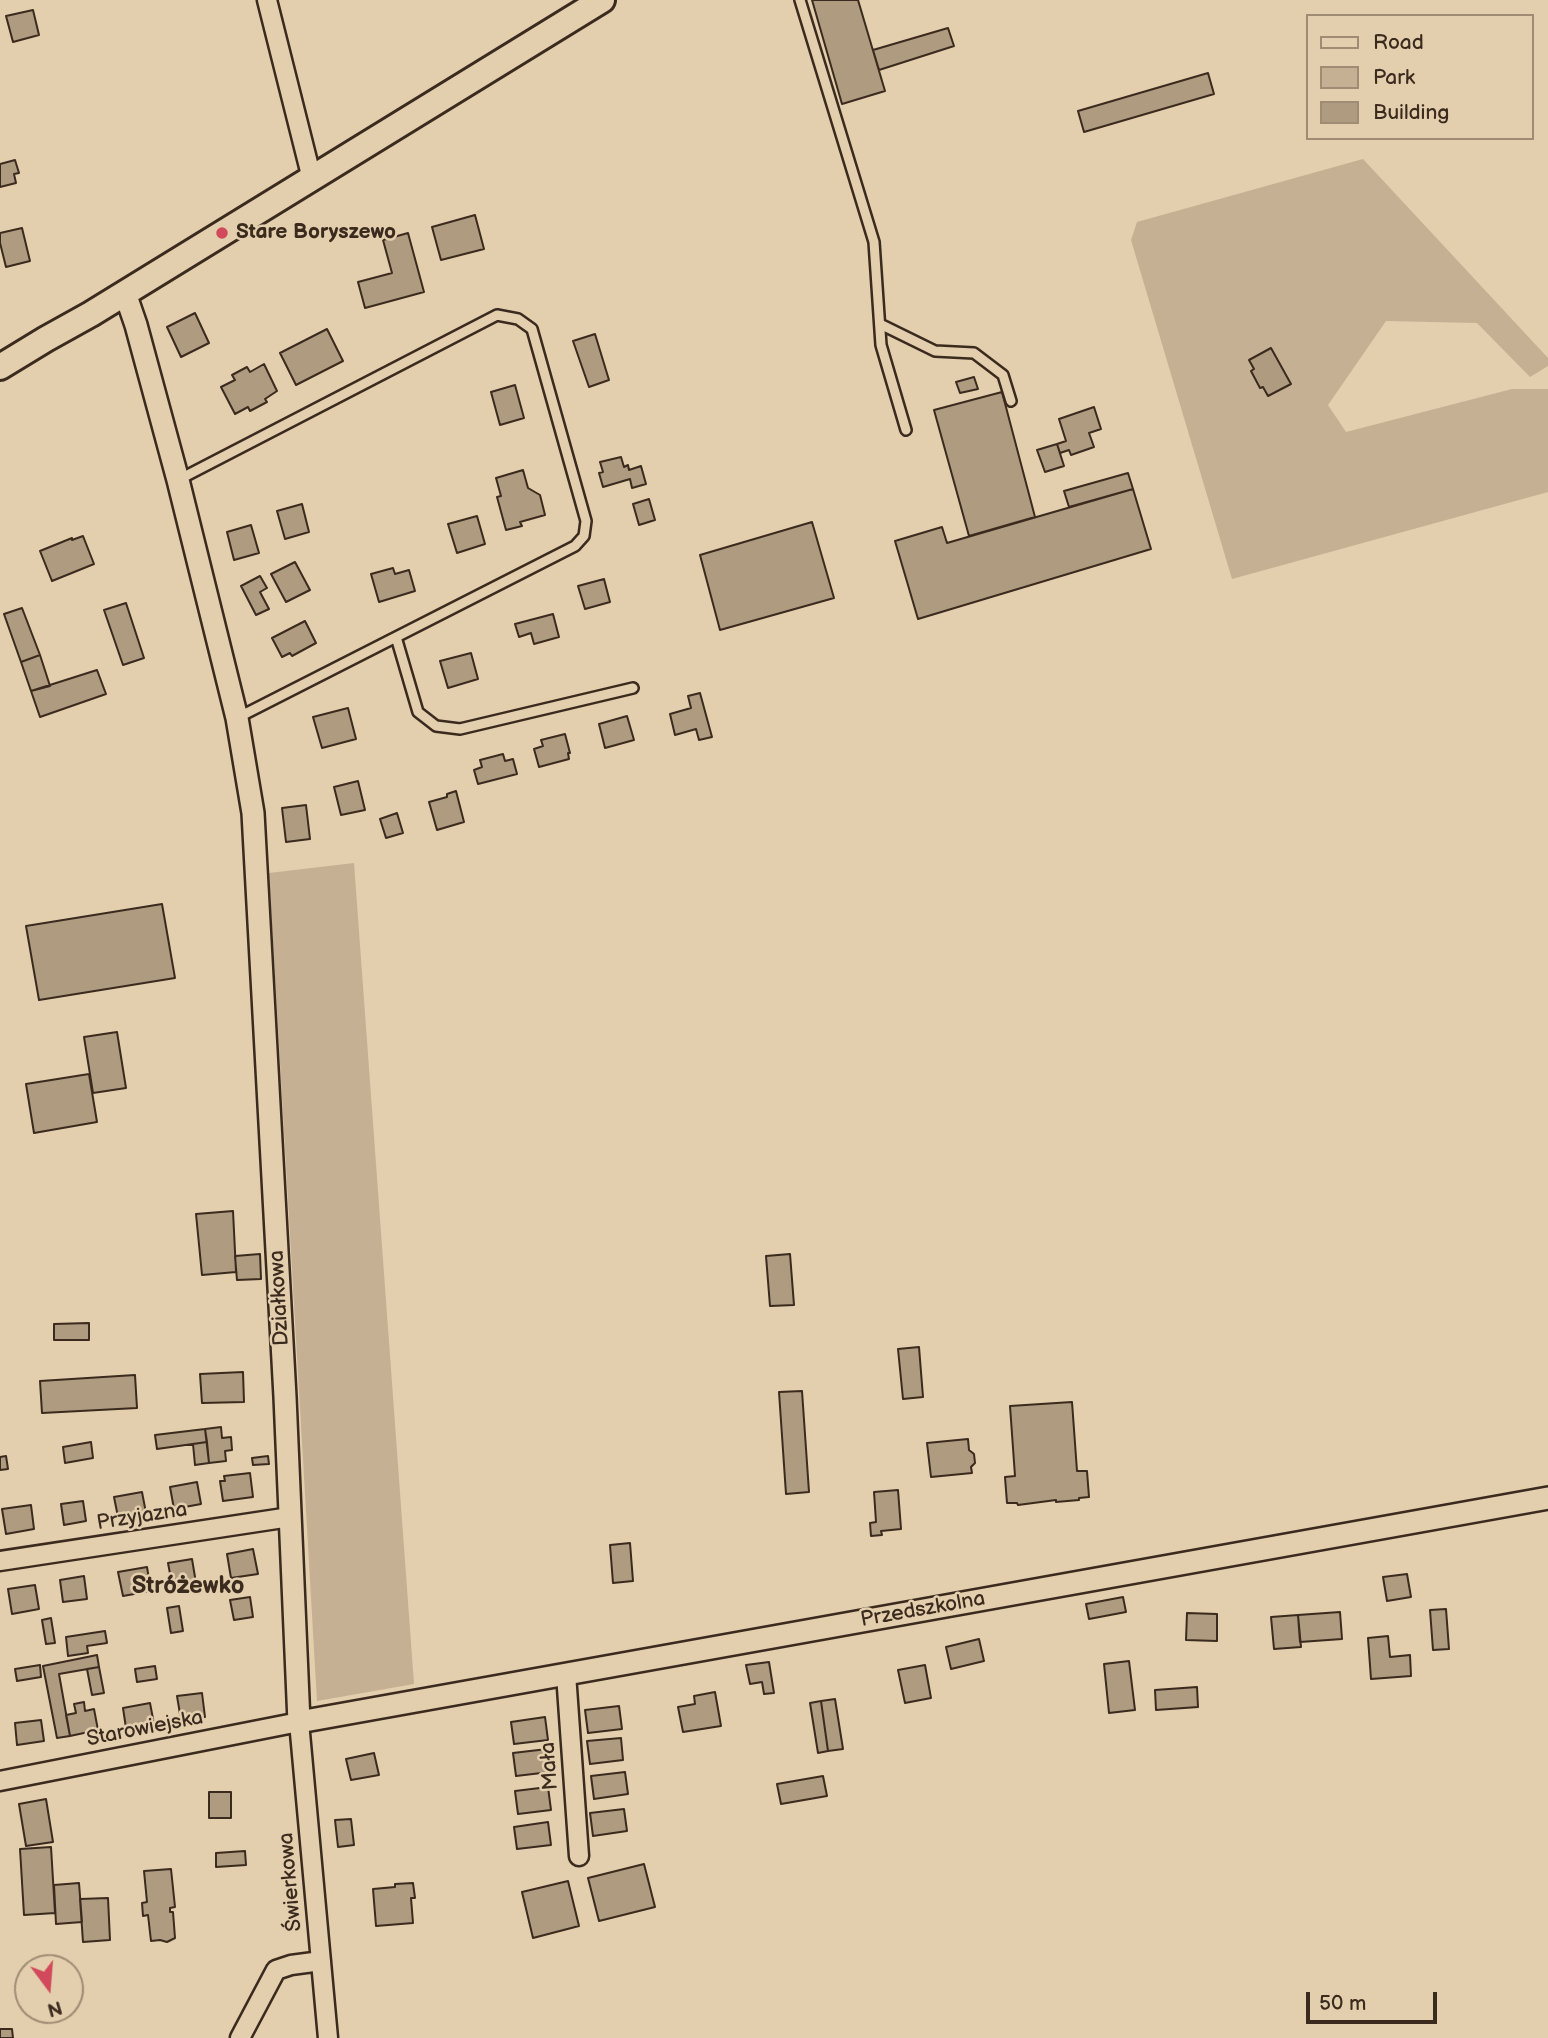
<!DOCTYPE html>
<meta charset="utf-8">
<style>
body{margin:0}
#map{position:relative;width:1548px;height:2038px;overflow:hidden;background:#e3cead;font-family:"Balsamiq Sans",sans-serif}
canvas{display:block}
.legend{position:absolute;left:1306px;top:14px;width:228px;height:126px;box-sizing:border-box;background:#e3cead;border:2px solid #a08c74;margin:0;padding:9px 12px;list-style:none;font-size:21px;color:#3b2a1e}
.legend li{display:flex;align-items:center;gap:14px;height:35px}
.legend b{width:35px;border:2px solid #a08c74}
.north{position:absolute;left:14px;top:1954px;width:70px;height:70px;box-sizing:border-box;background:#e3cead;border:2px solid #a08c74;border-radius:50%;rotate:164deg;font-size:19px;font-weight:700;line-height:28px;text-align:center;color:#3b2a1e}
.north::after{content:'';display:block;margin:auto;width:24px;height:32px;background:#d1495b;clip-path:polygon(50% 0,100% 100%,50% 72%,0 100%)}
.scale{position:absolute;left:1306px;top:1992px;width:131px;height:32px;box-sizing:border-box;border:4px solid #3b2a1e;border-top:0;padding-left:9px;font-size:21px;line-height:24px;white-space:nowrap;color:#3b2a1e;-webkit-text-stroke:5px #e3cead;paint-order:stroke}
</style>
<div id="map">
<canvas width="1548" height="2038"></canvas>
<ul class="legend">
<li><b style="height:9px;background:#e3cead"></b>Road</li>
<li><b style="height:19px;background:#c5b093"></b>Park</li>
<li><b style="height:19px;background:#af9b80"></b>Building</li>
</ul>
<div class="north">N</div>
<div class="scale">50 m</div>
</div>
<script>
const g = document.querySelector('canvas').getContext('2d');
g.lineJoin = 'round';
function paint(path, color) {
  g.fillStyle = color;
  g.fill(path, 'evenodd');
}
function strokePath(path, color, width, dash) {
  g.strokeStyle = color;
  g.lineWidth = width;
  g.lineCap = dash ? 'butt' : 'round';
  g.setLineDash(dash || []);
  g.stroke(path);
}
function drawText(font, color, halo, rows, align = 'center') {
  g.font = font + ' "Balsamiq Sans",sans-serif';
  g.lineWidth = 5;
  g.setLineDash([]);
  g.textBaseline = 'middle';
  g.strokeStyle = halo;
  g.fillStyle = color;
  for (const [text, x, y, turn = 0] of rows) {
    g.save();
    g.translate(x, y);
    g.rotate((+turn || 0) * Math.PI / 180);
    g.textAlign = isNaN(turn) ? turn : align;
    if (halo) g.strokeText(text, 0, 0);
    g.fillText(text, 0, 0);
    g.restore();
  }
}
paint(new Path2D(`
 M1363,159L1548,358V366L1530,377L1477,323L1386,321L1328,405L1346,432L1512,389H1548V492L1232,579L1131,240L1137,222Z
 M354,863L414,1684L317,1701L269,873Z`), '#c5b093');
const building = new Path2D(`
 M812,0H858L885,91L842,104Z
 M33,10L39,35L13,42L6,16Z
 M948,28L954,46L879,70L873,50Z
 M1208,73L1214,94L1084,132L1078,111Z
 M15,160L19,173L14,174L16,183L0,187V164Z
 M475,215L484,249L441,260L432,227Z
 M22,228L30,261L6,267L0,243V233Z
 M408,233L424,292L365,308L358,282L392,273L383,240Z
 M195,313L209,343L181,357L167,327Z
 M327,329L343,361L296,385L280,353Z
 M595,334L609,380L589,387L573,341Z
 M1271,348L1291,384L1268,396L1263,387L1260,388L1251,371L1254,369L1249,360Z
 M264,364L277,391L265,399L267,402L250,411L248,407L235,414L221,387L235,380L232,375L247,367L250,372Z
 M974,377L978,389L960,393L956,382Z
 M515,385L524,418L500,425L491,392Z
 M1002,392L1035,517L969,536L934,410Z
 M1094,407L1101,429L1089,433L1094,447L1071,455L1069,450L1060,453L1057,444L1066,441L1059,419Z
 M1057,444L1064,466L1045,472L1037,450Z
 M621,457L624,467L628,465L629,470L641,466L646,484L632,488L630,479L603,487L599,473L603,472L600,462Z
 M523,470L528,488L540,495L545,515L520,522L522,526L506,530L497,497L501,496L496,478Z
 M1128,473L1133,489L1069,507L1064,491Z
 M1133,489L1151,549L918,619L895,541L942,527L947,543Z
 M649,499L655,520L639,525L633,504Z
 M302,504L309,532L285,539L277,511Z
 M477,516L485,544L457,553L448,524Z
 M812,522L834,598L720,630L700,555Z
 M251,525L259,553L234,560L227,532Z
 M83,536L94,564L52,581L40,551L72,538V540Z
 M295,562L310,590L286,602L271,574Z
 M393,568L395,574L409,570L415,591L379,602L371,574Z
 M260,576L267,588L260,592L269,609L256,615L241,586Z
 M604,579L610,602L585,609L578,586Z
 M126,603L144,658L123,665L104,610Z
 M22,608L40,655L21,662L4,614Z
 M553,614L559,637L534,644L531,633L519,637L515,624Z
 M305,621L316,643L292,656L290,653L282,657L272,638Z
 M471,653L478,679L448,688L440,661Z
 M40,655L50,686L31,691L21,662Z
 M97,670L106,694L40,717L31,691Z
 M700,693L712,737L699,740L696,729L675,735L670,714L691,708L688,696Z
 M348,708L356,739L322,748L313,717Z
 M627,716L634,740L605,748L599,724Z
 M565,734L570,753H568L569,759L539,767L534,749L543,746L541,740Z
 M503,754L505,761L513,759L517,774L478,784L474,770L482,767L480,760Z
 M358,781L365,810L341,815L334,787Z
 M456,791L464,822L437,830L429,802L447,797V794Z
 M306,805L310,839L286,842L282,808Z
 M397,813L403,833L386,838L380,819Z
 M162,904L175,978L39,1000L26,926Z
 M117,1032L126,1088L93,1093L84,1037Z
 M89,1074L97,1122L34,1133L26,1084Z
 M233,1211L236,1272L202,1275L196,1214Z
 M260,1254L261,1279L237,1280L235,1256Z
 M790,1254L794,1305L770,1306L766,1256Z
 M89,1323V1340H54V1324Z
 M919,1347L923,1397L903,1399L898,1349Z
 M243,1372L244,1402L202,1403L200,1374Z
 M135,1375L137,1408L42,1413L40,1381Z
 M802,1391L809,1492L786,1494L779,1392Z
 M1072,1402L1077,1471H1087L1089,1497L1079,1498V1500L1056,1502V1500L1018,1505L1017,1503H1007L1005,1477L1015,1476L1010,1406Z
 M221,1427L222,1438L231,1437L232,1450L225,1451L226,1461L209,1463L205,1429Z
 M205,1429L207,1442L157,1449L155,1435Z
 M968,1439L969,1450L974,1454L975,1463L971,1467L972,1473L931,1477L927,1443Z
 M91,1442L93,1458L65,1463L63,1447Z
 M207,1442L209,1463L195,1465L193,1444Z
 M6,1456L8,1469L0,1470V1457Z
 M268,1456L269,1464L253,1465L252,1458Z
 M250,1473L253,1497L223,1501L220,1481H225L224,1476Z
 M197,1482L201,1504L174,1509L170,1487Z
 M898,1490L901,1529L881,1531L882,1535L871,1536L870,1523L876,1522L874,1492Z
 M142,1492L146,1513L118,1517L114,1497Z
 M83,1501L86,1521L64,1525L61,1504Z
 M31,1505L34,1529L6,1534L2,1509Z
 M630,1543L633,1581L613,1583L610,1545Z
 M253,1549L258,1574L231,1578L227,1554Z
 M192,1559L197,1589L180,1591L179,1583L172,1584L168,1563Z
 M147,1567L151,1591L123,1596L118,1572Z
 M1407,1574L1411,1597L1387,1601L1383,1577Z
 M84,1576L87,1599L63,1602L60,1580Z
 M35,1585L39,1609L12,1614L8,1589Z
 M250,1597L253,1617L234,1620L230,1600Z
 M1123,1597L1126,1612L1089,1619L1086,1604Z
 M179,1606L183,1631L171,1633L167,1608Z
 M1446,1609L1449,1649L1433,1650L1430,1610Z
 M1340,1612L1342,1639L1300,1642L1298,1615Z
 M1187,1613L1217,1614V1641L1186,1640Z
 M1298,1615L1301,1647L1274,1649L1271,1617Z
 M51,1618L55,1643L46,1644L42,1620Z
 M105,1631L107,1643L87,1646L88,1653L68,1656L66,1637Z
 M1388,1636L1390,1657L1410,1655L1411,1676L1371,1679L1368,1638Z
 M979,1639L984,1661L951,1669L946,1647Z
 M97,1655L99,1667L59,1674L70,1736L57,1738L43,1666Z
 M1129,1661L1135,1710L1109,1713L1104,1664Z
 M769,1662L774,1693L764,1694L762,1682L750,1684L746,1665Z
 M40,1665L41,1677L17,1681L15,1669Z
 M925,1665L931,1698L905,1703L898,1670Z
 M155,1666L157,1679L137,1682L135,1669Z
 M99,1667L104,1693L92,1695L87,1669Z
 M1197,1687L1198,1707L1156,1710L1155,1690Z
 M715,1692L721,1726L683,1732L678,1707L695,1704L694,1696Z
 M202,1693L205,1717L181,1720L177,1696Z
 M835,1699L843,1749L828,1751L821,1701Z
 M821,1701L828,1751L818,1753L810,1703Z
 M84,1702L85,1711L94,1709L98,1730L70,1736L66,1715L76,1713L74,1704Z
 M150,1703L154,1724L126,1728L123,1708Z
 M619,1706L622,1729L588,1733L585,1710Z
 M545,1717L548,1740L514,1744L511,1722Z
 M41,1720L44,1741L17,1745L15,1723Z
 M621,1738L623,1760L590,1764L587,1741Z
 M547,1749L550,1772L516,1776L513,1753Z
 M374,1753L379,1775L351,1780L346,1759Z
 M625,1772L628,1794L594,1799L591,1776Z
 M823,1776L827,1796L781,1804L777,1784Z
 M548,1787L551,1810L518,1814L515,1791Z
 M209,1792H231V1818H209Z
 M46,1799L53,1842L26,1846L19,1804Z
 M624,1809L627,1831L593,1836L590,1813Z
 M351,1819L354,1845L338,1847L335,1820Z
 M548,1822L551,1845L517,1849L514,1827Z
 M51,1847L55,1913L24,1915L20,1849Z
 M245,1851L246,1865L216,1867V1853Z
 M644,1864L655,1907L599,1921L588,1878Z
 M171,1869L175,1907L170,1908V1912H173L175,1938L167,1942L160,1940L151,1941L148,1915L143,1916L142,1903L147,1902L144,1871Z
 M568,1881L579,1926L533,1938L522,1892Z
 M79,1883L82,1922L56,1924L54,1885Z
 M413,1883L415,1898H411L413,1923L376,1926L373,1889L395,1887V1884Z
 M108,1898L110,1940L83,1942L80,1899Z
 M0,2029H12L13,2038H0Z`);
paint(building, '#af9b80');
strokePath(building, '#3b2a1e', 2);
const service = new Path2D(`
 M800,0L874,242L881,345L906,430
 M880,324L935,351L974,353L1003,375L1011,401
 M178,480L497,315L518,319L532,329L586,521L584,536L575,546L237,718
 M396,637L418,712L436,726L460,729L633,688`);
const minor = new Path2D(`
 M267,0L312,179
 M0,1561L290,1517
 M566,1674L579,1856
 M0,1781L299,1722L328,2038
 M240,2038L276,1970L291,1965L321,1961`);
const tertiary = new Path2D(`
 M125,293L136,325L178,480L237,718L253,813L285,1397L299,1722L1548,1498`);
const secondary = new Path2D(`
 M0,367L46,339L91,314L602,0`);
strokePath(service, '#3b2a1e', 14);
strokePath(minor, '#3b2a1e', 23);
strokePath(tertiary, '#3b2a1e', 26);
strokePath(secondary, '#3b2a1e', 30);
strokePath(service, '#e3cead', 9);
strokePath(minor, '#e3cead', 18);
strokePath(tertiary, '#e3cead', 21);
strokePath(secondary, '#e3cead', 24);
for (const [x, y, r, color] of [
 [222,233,7,"#d1495b"]
]) {
  const dot = new Path2D();
  dot.arc(x, y, r, 0, 2 * Math.PI);
  g.fillStyle = color;
  g.fill(dot);
  strokePath(dot, '#e3cead', 2.5);
}
drawText('bold 21px', '#3b2a1e', '#e3cead', [
 ["Stare Boryszewo",236,233]
], 'left');
drawText('21px', '#3b2a1e', '#e3cead', [
 ["Działkowa",280,1298,-93],
 ["Przyjazna",142,1517,-9],
 ["Przedszkolna",923,1610,-10],
 ["Starowiejska",145,1729,-11],
 ["Mała",550,1766,-94],
 ["Świerkowa",291,1882,-95]
]);
drawText('bold 24px', '#3b2a1e', '#e3cead', [
 ["Stróżewko",188,1587]
]);
</script>
